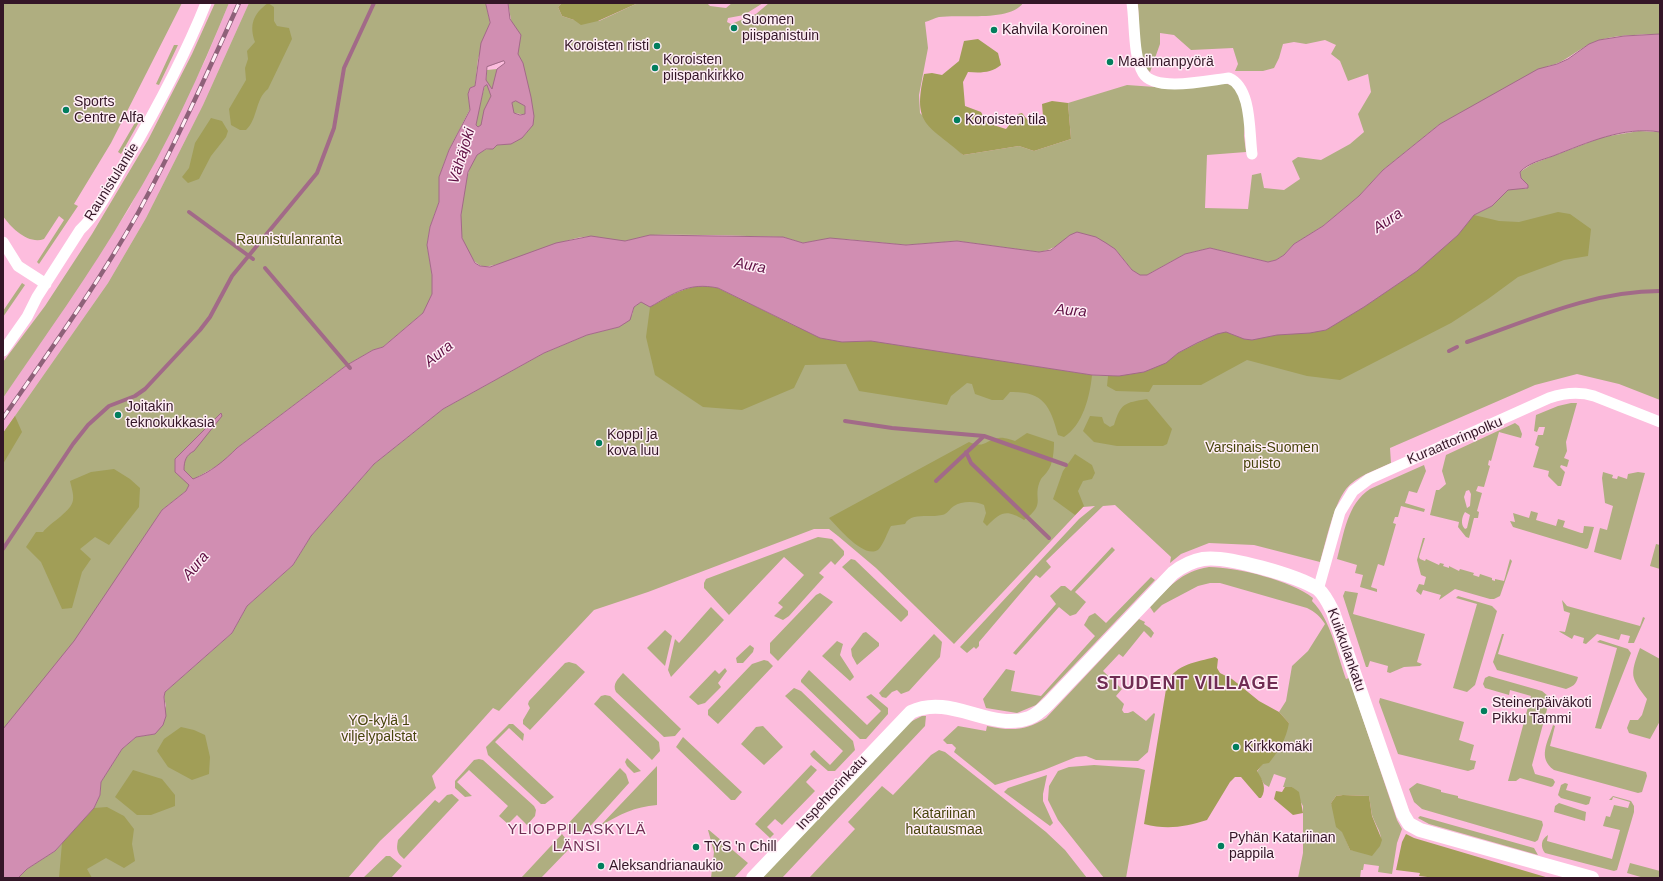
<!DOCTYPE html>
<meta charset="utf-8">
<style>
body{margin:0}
#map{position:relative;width:1663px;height:881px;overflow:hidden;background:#fdbdde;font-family:Arial,sans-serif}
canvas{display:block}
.frame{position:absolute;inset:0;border:4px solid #341627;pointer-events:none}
</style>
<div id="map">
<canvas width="1663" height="881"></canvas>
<div class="frame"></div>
</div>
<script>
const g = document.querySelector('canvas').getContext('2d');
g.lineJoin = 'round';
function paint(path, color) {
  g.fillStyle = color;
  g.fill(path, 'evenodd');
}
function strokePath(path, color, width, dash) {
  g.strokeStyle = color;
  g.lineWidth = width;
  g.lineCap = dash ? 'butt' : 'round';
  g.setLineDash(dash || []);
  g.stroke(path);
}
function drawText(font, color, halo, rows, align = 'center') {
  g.font = font + ' Arial,sans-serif';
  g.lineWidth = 3;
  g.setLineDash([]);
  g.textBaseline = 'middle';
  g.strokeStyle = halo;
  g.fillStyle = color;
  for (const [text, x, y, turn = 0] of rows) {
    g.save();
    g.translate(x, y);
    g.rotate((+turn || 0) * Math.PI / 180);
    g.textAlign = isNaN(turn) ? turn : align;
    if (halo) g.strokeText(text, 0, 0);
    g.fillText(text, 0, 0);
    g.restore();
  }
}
paint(new Path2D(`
 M229,3H249L203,105L146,218L108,283L3,433V398L129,209L205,61Z`), '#f1add1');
paint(new Path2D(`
 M3,3H182L111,143L74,204L78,206L39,264L37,262L64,220L59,216L44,239C29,245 11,228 3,216Z
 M215,3H229C200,74 168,144 128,209C90,274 45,336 3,398V362L45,306L92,234L148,140L192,54Z
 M249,3H486L490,23L478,59L475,86L470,88L468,94L470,109L449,150L439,177V202L430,227L427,245L432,275V294L427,306L423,313L383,347L373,350L347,365L237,448L222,463L194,479L186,491L162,510L3,753V433L108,283L146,218L203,105Z
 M508,3H562L558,7L562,16L574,20L599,21L638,3H707L710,6L726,8L732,3H763L744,15L728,18L727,22L731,24L756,14L769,3H1023C1010,22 960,14 939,17C935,18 929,21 925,22L928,48L919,95L920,113L963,155L1019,146L1034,151L1071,139L1068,103L1127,85L1169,88L1220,82L1231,85L1239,91L1245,123L1244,136L1246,152L1207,155L1205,208L1248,209L1252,175L1261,173L1264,188L1284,190L1300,179L1292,161L1298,157L1321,160L1350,144L1364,132L1358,114L1371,92L1368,74L1348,81L1340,61L1331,54L1336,45L1325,40L1306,44L1294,42L1283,44L1279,58L1274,68L1263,71H1235L1238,64L1233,48L1191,50L1174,35L1160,33V44L1150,72L1143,65L1140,51L1138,3H1660V34C1638,35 1612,34 1592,43C1576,50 1565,63 1548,66L1440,124L1383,170L1359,196L1323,226L1294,244L1284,255L1276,260L1268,262L1210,248L1185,254L1147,275H1139L1132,270L1115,249L1070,235C1060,244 1053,250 1039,252L957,241L906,245L844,239L821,240L803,243L783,237C739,236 696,234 652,235C643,236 634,240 625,241C609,242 594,234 577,238C557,242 496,270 482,266C473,264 464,246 462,237C458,221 465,167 477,155C481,150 487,149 493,149L497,145C515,144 531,136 534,116L514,113L487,128H475C477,108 486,90 487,70L497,69V73L523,64L517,54Z
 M174,45H178L159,85L156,84Z
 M136,121L139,122L121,154L118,152Z
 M1639,131L1660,132V400L1619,384L1577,374L1535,385L1390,448L1391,463C1376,470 1356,476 1346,489C1333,506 1326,542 1320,562L1254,545L1209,543L1181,554L1170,563L1171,557L1115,505L1103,506L1046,561L1051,567L1040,578L1036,575L979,642V646L976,649L974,647L967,653L960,647L1079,519L1095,506L1083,507L954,644L876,568L838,536L829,529H814L648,592L594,610L499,711L493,708L432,776L436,788L380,841L348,878H18L27,869L55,851L94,808L100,795L101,782L122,749L136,737L155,734L166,706L164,697L165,692L232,633L247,606L293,565L311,536L374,464L443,409L544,353L587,335L619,327L632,315L634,307L641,302L1092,375L1119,376L1474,215L1492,206L1508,190L1513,188L1526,189L1528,185L1521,178L1520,172L1532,164L1603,137Z
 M22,283L25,285L3,317V311Z
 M1571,403H1577L1566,442L1567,451L1564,458L1569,460L1567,467L1561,465L1560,467L1565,472L1561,486H1558L1548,476L1549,471L1533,467L1539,447L1535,445L1538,435H1543L1545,427H1539L1537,432L1534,431L1536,415L1558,406Z
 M1515,423L1519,426L1522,434L1521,438L1499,432L1491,461L1489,460L1488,465L1490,466L1484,487L1478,486L1476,491L1482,493L1477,511L1479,512L1478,518H1474L1469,538L1466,537L1458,527L1459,522L1430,515L1436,490H1439L1446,484L1442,471L1446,455ZM1469,490L1471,494L1470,506L1467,508L1464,497L1466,491ZM1465,512L1470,515L1467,528L1465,529C1460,524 1462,517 1465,512Z
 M1424,465L1426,471L1417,493L1409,491L1405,503L1425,509L1424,512L1401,506L1398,517H1395L1393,523L1396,524L1384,566L1378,564L1371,587L1377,589V592L1360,587L1363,575L1355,573L1357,565L1337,559C1344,534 1347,504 1370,489Z
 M1603,472L1613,475L1612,478L1617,479L1618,476L1627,479L1628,474L1638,472L1645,473L1621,560L1594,552L1600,528L1607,530L1613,506L1605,503L1602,478Z
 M1531,511L1538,513L1536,520L1556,526L1558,519L1565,521L1563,527L1581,533H1583L1584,526L1594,527L1588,548L1586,549L1513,527L1510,521L1515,522L1513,513L1529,518Z
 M818,537L832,539L844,551V555L835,565L831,561L819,573L824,577L789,616L783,620L774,616L783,607L778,603L804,575L784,557L729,615L704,588V583L706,579Z
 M1423,538H1425L1419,557L1420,559L1425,561L1426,559L1439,565L1440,563L1444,564L1443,566L1449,568V566L1459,571L1460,569L1474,573L1473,575L1479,577L1480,574L1492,578V580L1495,581V579L1504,581L1510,559L1512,561L1500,596L1494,599H1490L1455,589L1439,600L1441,595L1423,590L1421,595L1416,591L1419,584L1424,585L1426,577L1421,575L1417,560Z
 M1656,544L1660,545V569L1650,566Z
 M1112,547L1115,550L1075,592L1086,602L1076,614L1070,616L1059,607L1016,655L1013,653L1056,604L1050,596L1061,586H1065L1071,591Z
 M851,559L855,560L908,611V615L901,622L842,567Z
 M1209,567C1237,567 1292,581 1313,598L1312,601C1331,620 1337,654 1346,679L1349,678L1397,820L1402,829L1397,843L1392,874L1378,872L1379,866L1364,864L1363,870H1361L1360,878H1298L1303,853V806L1292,787H1283L1286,778L1274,774L1269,787L1264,784L1257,772L1289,723L1279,712L1286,701L1292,666L1308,651L1325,624C1320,616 1315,612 1307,608L1220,583H1210L1198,586L1162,605L1154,613L1150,607C1169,587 1180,572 1209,567ZM1343,795L1369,796C1370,803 1371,809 1372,815C1377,830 1388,838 1374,852L1350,850L1331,803L1336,796Z
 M1151,577L1155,580L1036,705L1017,713L986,708L983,699L1006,669L1015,671L1011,691L1041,696L1095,636L1084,625L1089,616L1095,613L1106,623Z
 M1345,591L1358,593L1353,614L1425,634L1417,662L1422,664L1420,666L1404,667L1390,673L1387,672L1388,666L1370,661L1368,667H1366L1343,596Z
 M820,593L833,602L778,661L770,653V643L816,595Z
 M1458,596L1492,606L1497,611L1475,685L1467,692L1453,688L1477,604L1456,598Z
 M1562,600L1567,606L1640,626L1643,617L1645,618L1634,643H1628L1630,636L1621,634L1619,640L1597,634L1586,644L1583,643L1584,638L1574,635L1572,639L1560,632L1559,631L1565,632L1570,613L1564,611Z
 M711,607L724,620L671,677L668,670L675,639L679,643Z
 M1139,619L1145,622L1144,624L1150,628L1154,633L1151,638L1144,631L1123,657L1119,654L1103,671L1122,689L1116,696L1124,704L1122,710L1124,713H1128L1133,711L1146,721L1154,713L1155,714L1148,752L1138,761L1096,760L1086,756L1076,757L1044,770L995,785L954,752L956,748L952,744H947L943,740L958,726L986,731L987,726C1010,731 1026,731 1046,718Z
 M665,630L672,636L665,666L647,648Z
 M866,632L879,643V646L857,665L852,656L851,649L863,633Z
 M934,634L942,642L940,657L909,691L901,694L897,690L892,692L886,698L882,697L879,693Z
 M1502,634H1504L1498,654L1578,677C1576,685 1573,686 1566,689L1497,670L1493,662Z
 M1600,640L1628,649L1631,653L1601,729L1595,728L1617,648L1597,642Z
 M837,641L843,644L840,655L853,675L854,677L850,681L822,656Z
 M750,645L754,648L753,652L743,663H737L736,658Z
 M1640,648L1660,659V721L1650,739L1629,733L1627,728L1630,720H1638L1642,715L1647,699C1630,677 1630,675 1640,648Z
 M764,660L768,661L773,666L718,724L708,715V710L752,664Z
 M569,662L576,664L585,672L530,730L523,724V720L530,708L528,704L529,701L565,663Z
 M725,668L727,671L718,683L721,687L705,703L698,705L689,697L715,670L719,674Z
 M809,670L867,725L881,711L866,697L871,694L888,708V714L866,739H860L801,682V680Z
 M623,673L681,729L675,736L664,737L616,692C612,684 618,679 623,673Z
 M1489,676L1542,691L1548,696L1549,702L1532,765L1535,774L1553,779L1555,782L1553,786L1551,787L1520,778L1516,781H1508L1531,696L1510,690L1509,695L1485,688L1483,684L1485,678Z
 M794,688L801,691L853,741L855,750L835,771H828L812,757L810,754L814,750L830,765L843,751L785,696Z
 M605,695L610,696L659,742L660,751L652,760L594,704L601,696Z
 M1380,698L1464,722L1459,740L1474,745L1470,760L1476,761L1474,769L1468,771L1398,754L1379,702Z
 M922,716H926L925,726L782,878H762L910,722Z
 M509,724H513L524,734L523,741L509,728L495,742L554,797L545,804H541L488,755L486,747Z
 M1553,725L1555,726L1550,746L1646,772L1647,776L1642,792L1638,793L1554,770C1537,758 1548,742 1553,725Z
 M763,726L783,747L764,765L741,744L756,727Z
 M683,737L742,792L735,800H731L676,747Z
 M939,750L945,752L1046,832L1065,850L1087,878H809L855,829L848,822L882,786L893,795L931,755Z
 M627,758L641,771L634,773L627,766L625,762Z
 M479,759L483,760L534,806L536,810L535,816L527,825L517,815L508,824L499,816L508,806L469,770L457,782L472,796L465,797L455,788V781L474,760Z
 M811,765L817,770L806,782L815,791L782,825L775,819L767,827L774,834L770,838L755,824Z
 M1094,765L1138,768L1145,770L1126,878H1104L1058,820L1048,800L1049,786L1058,771L1069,767Z
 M657,766V805C634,807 621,814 600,826Z
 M620,768L626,774L629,783L584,833C576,838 571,832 565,827Z
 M1047,775L1043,794V801L1053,823L1050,826L1004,792L1008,788Z
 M1417,783L1441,790V792L1458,796V798L1542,821L1543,825L1538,840L1535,842L1422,809L1414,802L1409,789Z
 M1565,783L1568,784L1566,790L1591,797L1589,804L1586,805L1561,798L1558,795L1561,785Z
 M452,794L459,800L404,859C397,853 396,850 398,840L435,800L439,803L447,795Z
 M1613,796L1631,801L1634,806V812L1617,870L1614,871L1545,853C1540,847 1541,839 1548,835L1547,841L1612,859L1620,830L1603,826L1606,816L1610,817L1614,805L1628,808L1630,802L1613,797L1612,800H1609Z
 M1559,803L1586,812L1585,821L1554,812L1555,806Z
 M1420,816L1534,848L1538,855L1429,824L1418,818Z
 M708,830H709L748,863L734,878H711L714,852Z
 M562,834L570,844L568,850L541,878H521Z
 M386,856H390L402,866L391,878H363Z
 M1630,863L1660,871V878H1644L1627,873Z`), '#afae80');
paint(new Path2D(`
 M268,3L274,7V21L277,26L289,28L292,39L268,89C255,99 258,119 246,130H240L231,125L229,109L246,80L245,68L248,59L247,51L255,42C249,25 253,14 268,3Z
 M562,3H638L598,21L581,25L574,20L562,16L558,7Z
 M978,39L998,53L1001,65C991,73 981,73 968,72L963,82L965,106L981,112L987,123L1006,129L1018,114L1022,113L1030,123L1041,120L1043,116L1042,104L1052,101L1068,103L1071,139L1034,151L1019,146L963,155C928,124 912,126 924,74L932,73L942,75L959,61L964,41Z
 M211,118L222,121L228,131L226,137L211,156L199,179L188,183L182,177L189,168L195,143Z
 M1558,212L1570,214L1591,229L1588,256L1564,260L1518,277L1488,299L1451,323L1340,380L1307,376L1247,360L1201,385H1153L1149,392L1116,391L1107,386L1108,376H1119L1166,363L1178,353L1217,334L1226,332L1244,339L1251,340L1277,335L1326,330L1364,307L1417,271L1458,235L1474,215L1499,221L1519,222Z
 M704,285L718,288L820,338L842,342L871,341L1092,375C1090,396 1083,425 1064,437L1058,435C1050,405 1043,391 1010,392L1003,400H992L975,394L972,384L967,383L951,396L947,405L859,391L846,364L805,365L794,388L742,410L703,407L655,375L646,337L650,307C670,296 681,288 704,285Z
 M1147,399L1172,429L1167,444L1163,446H1117L1094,442L1083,431L1090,416L1102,417L1104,423L1110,427L1114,425C1121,403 1124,403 1147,399Z
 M15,416L22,432L3,464V433Z
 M1027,433L1054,442C1054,451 1053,465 1047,472C1045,475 1042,477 1041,479C1031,499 1048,503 1024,520C1006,509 1001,512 987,526L983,522L986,513L984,505C976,501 961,501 954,506C949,509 948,514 942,515C928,518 911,512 905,524L891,526C887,533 884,543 879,549C865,561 838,527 829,518L969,442C985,449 985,440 999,438C1004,437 1011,440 1015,441Z
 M1075,454L1092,465L1095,473L1092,479L1083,481L1078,491L1084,506L1075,515L1053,499L1063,471Z
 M114,469L130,479L140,488L139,507L109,545L95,537L80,549L91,559L82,572L72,608L62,609L41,562L26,547L36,532H43C51,522 72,511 73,500C74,494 71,486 70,481L91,472Z
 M1215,657L1218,659L1217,668L1220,673L1232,679L1259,701L1279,712L1289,723C1286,740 1279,750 1269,763L1263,764L1257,771C1263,780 1267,789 1261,798H1259L1241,777H1235L1230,782L1207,820C1185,827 1167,830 1144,824L1167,683C1175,664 1197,662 1215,657Z
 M181,727L194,730L205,735L210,757L209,774L192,780L168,767L157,751L164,739Z
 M133,770L162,779L175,795V806L151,815H137L115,797Z
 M1285,787H1292L1299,792L1303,813L1293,815L1274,799L1276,791L1282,792Z
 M1343,795L1369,796L1372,816L1382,840L1380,846L1372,856L1350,850L1342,832L1336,827L1331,803L1336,796Z
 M107,807L124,816L134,829L132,844L135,861L124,868L106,858L87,869L92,878H59L62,843L94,808Z
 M1406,834L1414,838L1549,878H1436L1419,876L1420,873L1396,870L1402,842Z`), '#a19e57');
const water = new Path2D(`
 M486,3H508L510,19L521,35L518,54L523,63L531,97L534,116L533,125L522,138L511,144L497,145L493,149H486L477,155L468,172L461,215L462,238L475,263L480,266L490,267L556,243L591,236L625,241L650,235L783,237L803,243L830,238L906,245L957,241L1039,252L1051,250L1070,235L1077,232L1096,237L1106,243L1115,249L1132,270L1140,275H1147L1185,254L1210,248L1268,262L1276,260L1284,255L1294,244L1323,226L1359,196L1383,170L1440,124L1538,69L1557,64L1568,59L1589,44L1599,40L1624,36L1660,34V132C1623,126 1587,143 1553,156C1542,160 1528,163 1520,172L1521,178L1528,185V188L1508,190L1492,206L1474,215L1458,235L1417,271L1364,307L1326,330L1310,333L1277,335L1252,340L1244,339L1226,332L1217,334L1197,343L1178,353L1166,363L1144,372L1119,376L1092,375L871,341L842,342L820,338L718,288C688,282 675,293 650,307L641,302L634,307L630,320L619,327L587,335L544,353L443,409L374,464L311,536L293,565L247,606L232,633L165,692L164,697L166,716L163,725L155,734L136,737L122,749L101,782L100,795L94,808L55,851L27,869L18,878H3V729L74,641L162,510L186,491L189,485L175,472V459L221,413L222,416L194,451C186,455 184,461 184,470L193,479C211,472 224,461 237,448L347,365L373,350L383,347L423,313L432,294V275L427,245L430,227L439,202V177L449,150L470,110L468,94L470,88L475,86L481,43L490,23ZM504,61L505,63L497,69L492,89L486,80L487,67ZM487,85L491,96L484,110L481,125L478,127L476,125L484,87ZM516,101L525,106V114L520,115L514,113L512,103Z`);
paint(water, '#d18eb2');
strokePath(water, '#a26a88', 1);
strokePath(new Path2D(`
 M189,212L253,259
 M265,268L350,368
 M1467,342C1530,320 1592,291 1660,291
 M1449,351L1457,347
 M845,421L892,428L984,436L1066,465
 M966,452L971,463L1049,538
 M936,481L984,436
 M3,549L73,444L88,425L109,406L135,396L145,389L200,330L210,317L232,276L317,173L334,128L344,68L374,3`), '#a26a88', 4);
strokePath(new Path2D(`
 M1132,3C1135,22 1133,57 1143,73C1155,93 1210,80 1229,78C1252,88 1249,132 1252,154
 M3,242L18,266L46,284
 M3,351L27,317L37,297L80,230C99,212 112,184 126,161C156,110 184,58 206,3
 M1318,590L1340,512L1353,491L1369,479L1549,398C1564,393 1578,391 1594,396L1660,422`), '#fff', 11);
strokePath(new Path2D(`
 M753,878L911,712C950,693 991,732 1029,718C1037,715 1043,709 1049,703L1173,573C1182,566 1192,561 1203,559C1226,555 1298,576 1318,589C1325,595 1329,604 1333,612L1403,814L1409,824L1420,830L1592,878`), '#fff', 14);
const rail = new Path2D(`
 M3,418C49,352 98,284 138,213C175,145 207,74 239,3`);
strokePath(rail, '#8e6179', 4.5);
strokePath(rail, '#ffeef6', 3, [9]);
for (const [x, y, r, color] of [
 [734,28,4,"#027e5d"],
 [994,30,4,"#027e5d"],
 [657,46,4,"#027e5d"],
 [1110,62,4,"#027e5d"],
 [655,68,4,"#027e5d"],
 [66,110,4,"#027e5d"],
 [957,120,4,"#027e5d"],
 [118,415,4,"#027e5d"],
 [599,443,4,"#027e5d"],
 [1484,711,4,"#027e5d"],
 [1236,747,4,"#027e5d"],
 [1221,846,4,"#027e5d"],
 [696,847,4,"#027e5d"],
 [601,866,4,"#027e5d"]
]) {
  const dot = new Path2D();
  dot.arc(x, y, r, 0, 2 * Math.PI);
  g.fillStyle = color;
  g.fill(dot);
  strokePath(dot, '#ffeef6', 1.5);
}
drawText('14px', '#341627', '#ffeef6', [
 ["Suomen",742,20],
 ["piispanistuin",742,36],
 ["Kahvila Koroinen",1002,30],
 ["Koroisten risti",649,46,"right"],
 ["Koroisten",663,60],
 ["piispankirkko",663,76],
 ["Maailmanpyörä",1118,62],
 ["Sports",74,102],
 ["Centre Alfa",74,118],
 ["Koroisten tila",965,120],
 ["Joitakin",126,407],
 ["teknokukkasia",126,423],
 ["Koppi ja",607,435],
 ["kova luu",607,451],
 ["Steinerpäiväkoti",1492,703],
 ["Pikku Tammi",1492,719],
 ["Kirkkomäki",1244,747],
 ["Pyhän Katariinan",1229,838],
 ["pappila",1229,854],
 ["TYS 'n Chill",704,847],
 ["Aleksandrianaukio",609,866]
], 'left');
drawText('14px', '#341627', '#ffeef6', [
 ["Raunistulantie",112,182,-58],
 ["Kuraattorinpolku",1455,441,-23],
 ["Kuikkulankatu",1346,650,70],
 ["Inspehtorinkatu",832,793,-47]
]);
drawText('14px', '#47440b', '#ffeef6', [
 ["Raunistulanranta",289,240],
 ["Varsinais-Suomen",1262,448],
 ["puisto",1262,464],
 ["YO-kylä 1",379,721],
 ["viljelypalstat",379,737],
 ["Katariinan",944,814],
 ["hautausmaa",944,830]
]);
drawText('italic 15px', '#5e0e42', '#ffeef6', [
 ["Vähäjoki",462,156,-73],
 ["Aura",1388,221,-34],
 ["Aura",750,266,10],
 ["Aura",1071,311,5],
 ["Aura",439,354,-39],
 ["Aura",196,566,-50]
]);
g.letterSpacing = '1px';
drawText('15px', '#6f2d53', '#ffeef6', [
 ["YLIOPPILASKYLÄ",577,830],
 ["LÄNSI",577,847]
]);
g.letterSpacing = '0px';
g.letterSpacing = '1px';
drawText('bold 18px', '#6f2d53', '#ffeef6', [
 ["STUDENT VILLAGE",1188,684]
]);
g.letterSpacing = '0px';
</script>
